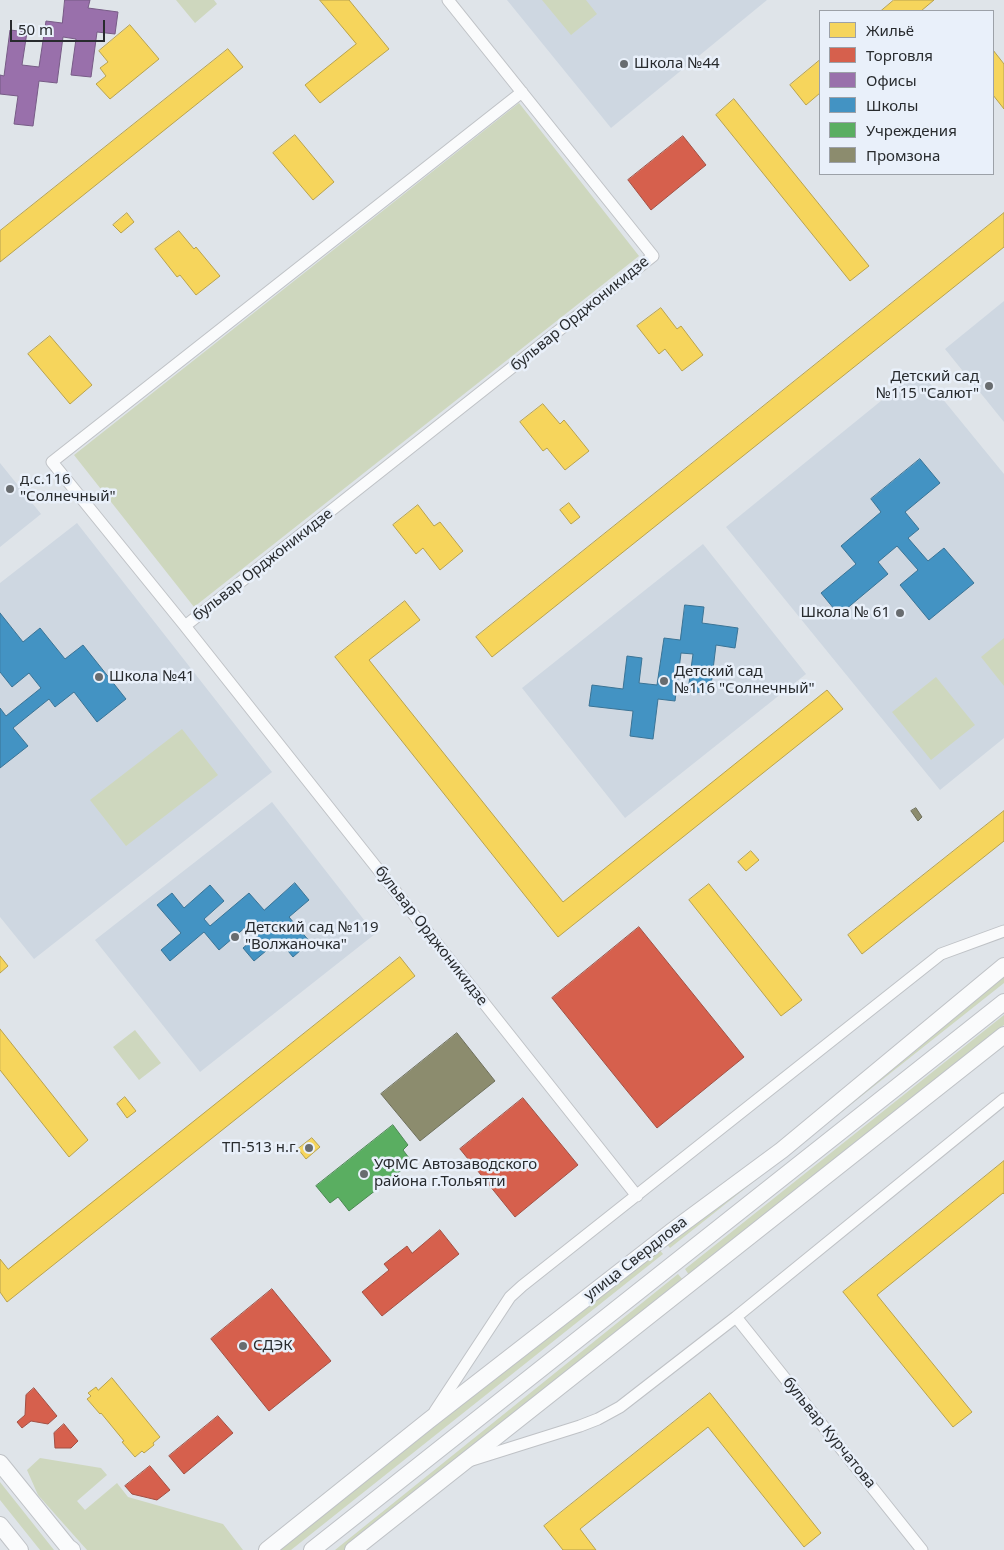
<!DOCTYPE html>
<meta charset="utf-8">
<style>
body{margin:0}
#map{position:relative;width:1004px;height:1550px;overflow:hidden;background:#dfe4e9;font-family:"Noto Sans",sans-serif}
canvas{display:block}
.legend{position:absolute;left:819px;top:10px;width:175px;height:165px;box-sizing:border-box;background:#e9f0fa;border:1px solid #9ca1a8;margin:0;padding:6px 9px;list-style:none;font-size:15px;color:#282b2e}
.legend li{display:flex;align-items:center;gap:10px;height:25px}
.legend b{width:25px;border:1px solid #9ca1a8}
.scale{position:absolute;left:10px;top:20px;width:95px;height:22px;box-sizing:border-box;border:2px solid #282b2e;border-top:0;padding-left:6px;font-size:15px;line-height:18px;white-space:nowrap;color:#282b2e;-webkit-text-stroke:4px #e9f0fa;paint-order:stroke}
</style>
<div id="map">
<canvas width="1004" height="1550"></canvas>
<ul class="legend">
<li><b style="height:14px;background:#f6d55c"></b>Жильё</li>
<li><b style="height:14px;background:#d6604d"></b>Торговля</li>
<li><b style="height:14px;background:#9970ab"></b>Офисы</li>
<li><b style="height:14px;background:#4393c3"></b>Школы</li>
<li><b style="height:14px;background:#5aae61"></b>Учреждения</li>
<li><b style="height:14px;background:#8c8c6e"></b>Промзона</li>
</ul>
<div class="scale">50 m</div>
</div>
<script>
const g = document.querySelector('canvas').getContext('2d');
g.lineJoin = 'round';
function paint(path, color) {
  g.fillStyle = color;
  g.fill(path, 'evenodd');
}
function strokePath(path, color, width, dash) {
  g.strokeStyle = color;
  g.lineWidth = width;
  g.lineCap = dash ? 'butt' : 'round';
  g.setLineDash(dash || []);
  g.stroke(path);
}
function drawText(font, color, halo, rows, align = 'center') {
  g.font = font + ' "Noto Sans",sans-serif';
  g.lineWidth = 5;
  g.setLineDash([]);
  g.textBaseline = 'middle';
  g.strokeStyle = halo;
  g.fillStyle = color;
  for (const [text, x, y, turn = 0] of rows) {
    g.save();
    g.translate(x, y);
    g.rotate((+turn || 0) * Math.PI / 180);
    g.textAlign = isNaN(turn) ? turn : align;
    if (halo) g.strokeText(text, 0, 0);
    g.fillText(text, 0, 0);
    g.restore();
  }
}
paint(new Path2D(`
 M507,0H767L611,128Z
 M1004,301V422L945,349Z
 M919,370L1004,474V738L940,790L726,527Z
 M0,463L41,514L0,547Z
 M77,523L272,772L34,959L0,917V583Z
 M703,544L806,674L625,818L522,688Z
 M272,802L375,934L200,1072L95,940Z`), '#ced7e1');
paint(new Path2D(`
 M176,0H214L217,4L195,23Z
 M542,0H586L597,14L571,35Z
 M519,103L639,256L194,607L74,455Z
 M1004,638V686L981,657Z
 M936,677L975,725L931,760L892,712Z
 M182,729L218,775L126,846L90,800Z
 M1004,973V983L670,1248L665,1242Z
 M1004,1015V1025L689,1275L685,1269Z
 M135,1030L161,1063L139,1080L113,1047Z
 M658,1248L663,1254L291,1550H280Z
 M678,1274L683,1280L347,1550H335Z
 M40,1458L101,1468L107,1475L77,1501L85,1510L117,1483L128,1497L223,1524L243,1550H87L38,1495L27,1470Z
 M0,1482L54,1550H40L0,1500Z`), '#ced7be');
const homes = new Path2D(`
 M320,0H349L389,49L320,103L305,85L356,44Z
 M894,0H934L921,11H881Z
 M130,25L159,59L110,99L96,84L106,76L100,68L108,62L99,51Z
 M228,49L243,67L0,262V231Z
 M993,50L1004,64V109L993,95Z
 M820,60V93L806,105L790,85Z
 M734,99L869,266L850,281L716,115Z
 M295,135L334,182L313,200L273,153Z
 M127,213L134,222L121,233L113,225Z
 M1004,213V247L492,657L476,637Z
 M179,231L194,249L196,247L220,276L196,295L180,275L177,277L155,249Z
 M661,308L677,329L681,326L703,355L682,371L665,349L659,354L637,326Z
 M50,336L92,385L70,404L28,354Z
 M543,404L560,424L564,420L589,451L565,470L547,448L543,451L520,422Z
 M569,503L580,517L571,524L560,510Z
 M418,505L434,526L440,522L463,551L440,570L423,548L416,554L393,525Z
 M405,601L420,620L369,660L563,902L827,690L843,709L558,937L335,657Z
 M1004,811V841L862,954L848,935Z
 M751,851L759,860L746,871L738,862Z
 M709,884L802,1000L781,1016L689,900Z
 M0,956L8,966L0,973Z
 M400,957L415,976L7,1302L0,1292V1259L8,1269Z
 M0,1029L88,1140L69,1157L0,1070Z
 M125,1097L136,1111L127,1118L117,1104Z
 M312,1138L320,1147L306,1159L298,1149Z
 M1004,1161V1194L1003,1193L877,1295L972,1412L953,1427L843,1292Z
 M112,1378L160,1437L153,1443L154,1445L144,1453L142,1451L135,1457L122,1442L124,1441L101,1413L100,1414L87,1399L91,1396L88,1393L96,1387L98,1390Z
 M710,1393L821,1533L804,1547L708,1427L580,1529L596,1550H563L544,1526Z`);
paint(homes, '#f6d55c');
strokePath(homes, '#b8a24e', 1);
const shops = new Path2D(`
 M683,136L706,165L651,210L628,180Z
 M639,927L744,1057L657,1128L552,998Z
 M523,1098L578,1165L515,1217L460,1149Z
 M440,1230L459,1254L382,1316L362,1292L389,1270L384,1264L407,1246L412,1253Z
 M272,1289L331,1361L269,1411L211,1339Z
 M34,1388L57,1416L48,1424L31,1421L22,1428L17,1422L25,1415L26,1395Z
 M218,1416L233,1433L184,1474L169,1456Z
 M64,1424L78,1441L71,1448H55L54,1433Z
 M150,1466L170,1490L157,1500L132,1494L125,1486Z`);
paint(shops, '#d6604d');
strokePath(shops, '#a25044', 1);
const offices = new Path2D(`
 M65,0H90L88,8L118,12L115,34L97,32L91,77L71,75L76,39L63,37L57,83L39,81L33,126L14,124L18,96L0,94V75L4,76L10,30L27,32L22,65L39,67L46,21L62,23Z`);
paint(offices, '#9970ab');
strokePath(offices, '#775b86', 1);
const schools = new Path2D(`
 M920,459L940,483L905,512L919,529L908,538L928,561L944,548L974,583L929,620L900,585L918,570L897,546L878,562L888,574L839,615L821,593L856,564L841,546L881,512L871,499Z
 M685,605L704,607L702,623L738,628L735,648L716,645L710,694L688,691L693,654L681,653L675,701L658,699L653,739L630,736L633,711L589,706L592,685L623,689L627,656L642,658L639,683L657,685L664,638L680,640Z
 M0,613L23,642L40,628L65,659L83,645L126,699L97,722L74,692L55,707L49,699L13,728L28,746L0,768V708L6,716L41,688L29,673L12,687L0,672Z
 M295,883L309,900L289,917L310,942L293,957L279,940L254,961L243,948L263,931L254,920L219,950L204,932L170,961L161,950L181,933L157,905L172,893L184,908L210,885L224,901L204,919L210,926L249,893L264,910Z`);
paint(schools, '#4393c3');
strokePath(schools, '#3b7496', 1);
const public = new Path2D(`
 M393,1125L408,1145L403,1150L412,1162L349,1211L338,1197L330,1203L316,1186Z`);
paint(public, '#5aae61');
strokePath(public, '#4b8752', 1);
const industry = new Path2D(`
 M916,808L922,817L918,821L911,811Z
 M457,1033L495,1081L420,1141L381,1094Z`);
paint(industry, '#8c8c6e');
strokePath(industry, '#6e6f5b', 1);
const street = new Path2D(`
 M448,0L653,256L185,626L637,1196
 M185,626L52,462L522,92
 M736,1317L922,1550
 M435,1411L510,1297L522,1286L941,954L1004,931
 M472,1460L580,1426L598,1419L620,1407L736,1317L1004,1099`);
const secondary = new Path2D(`
 M0,1463L68,1547L72,1550
 M0,1525L20,1550
 M267,1550L428,1421L671,1232L782,1150L1004,966
 M312,1550L1004,1002
 M353,1550L1004,1035`);
strokePath(street, '#bfc2c6', 13);
strokePath(secondary, '#bfc2c6', 18);
strokePath(street, '#fafbfc', 11);
strokePath(secondary, '#fafbfc', 16);
for (const [x, y, r, color] of [
 [624,64,5,"#686c6f"],
 [989,386,5,"#686c6f"],
 [10,489,5,"#686c6f"],
 [900,613,5,"#686c6f"],
 [99,677,5,"#686c6f"],
 [664,681,5,"#686c6f"],
 [235,937,5,"#686c6f"],
 [309,1148,5,"#686c6f"],
 [364,1174,5,"#686c6f"],
 [243,1346,5,"#686c6f"]
]) {
  const dot = new Path2D();
  dot.arc(x, y, r, 0, 2 * Math.PI);
  g.fillStyle = color;
  g.fill(dot);
  strokePath(dot, '#e9f0fa', 2);
}
drawText('15px', '#282b2e', '#e9f0fa', [
 ["Школа №44",634,64],
 ["Детский сад",979,377,"right"],
 ["№115 \"Салют\"",979,394,"right"],
 ["д.с.116",20,480],
 ["\"Солнечный\"",20,497],
 ["Школа № 61",890,613,"right"],
 ["Детский сад",674,672],
 ["№116 \"Солнечный\"",674,689],
 ["Школа №41",109,677],
 ["Детский сад №119",245,928],
 ["\"Волжаночка\"",245,945],
 ["ТП-513 н.г.",299,1148,"right"],
 ["УФМС Автозаводского",374,1165],
 ["района г.Тольятти",374,1182],
 ["СДЭК",253,1346]
], 'left');
drawText('15px', '#282b2e', '#e9f0fa', [
 ["бульвар Орджоникидзе",580,314,-39],
 ["бульвар Орджоникидзе",263,565,-38],
 ["бульвар Орджоникидзе",431,936,52],
 ["улица Свердлова",636,1259,-38],
 ["бульвар Курчатова",829,1433,51]
]);
</script>
